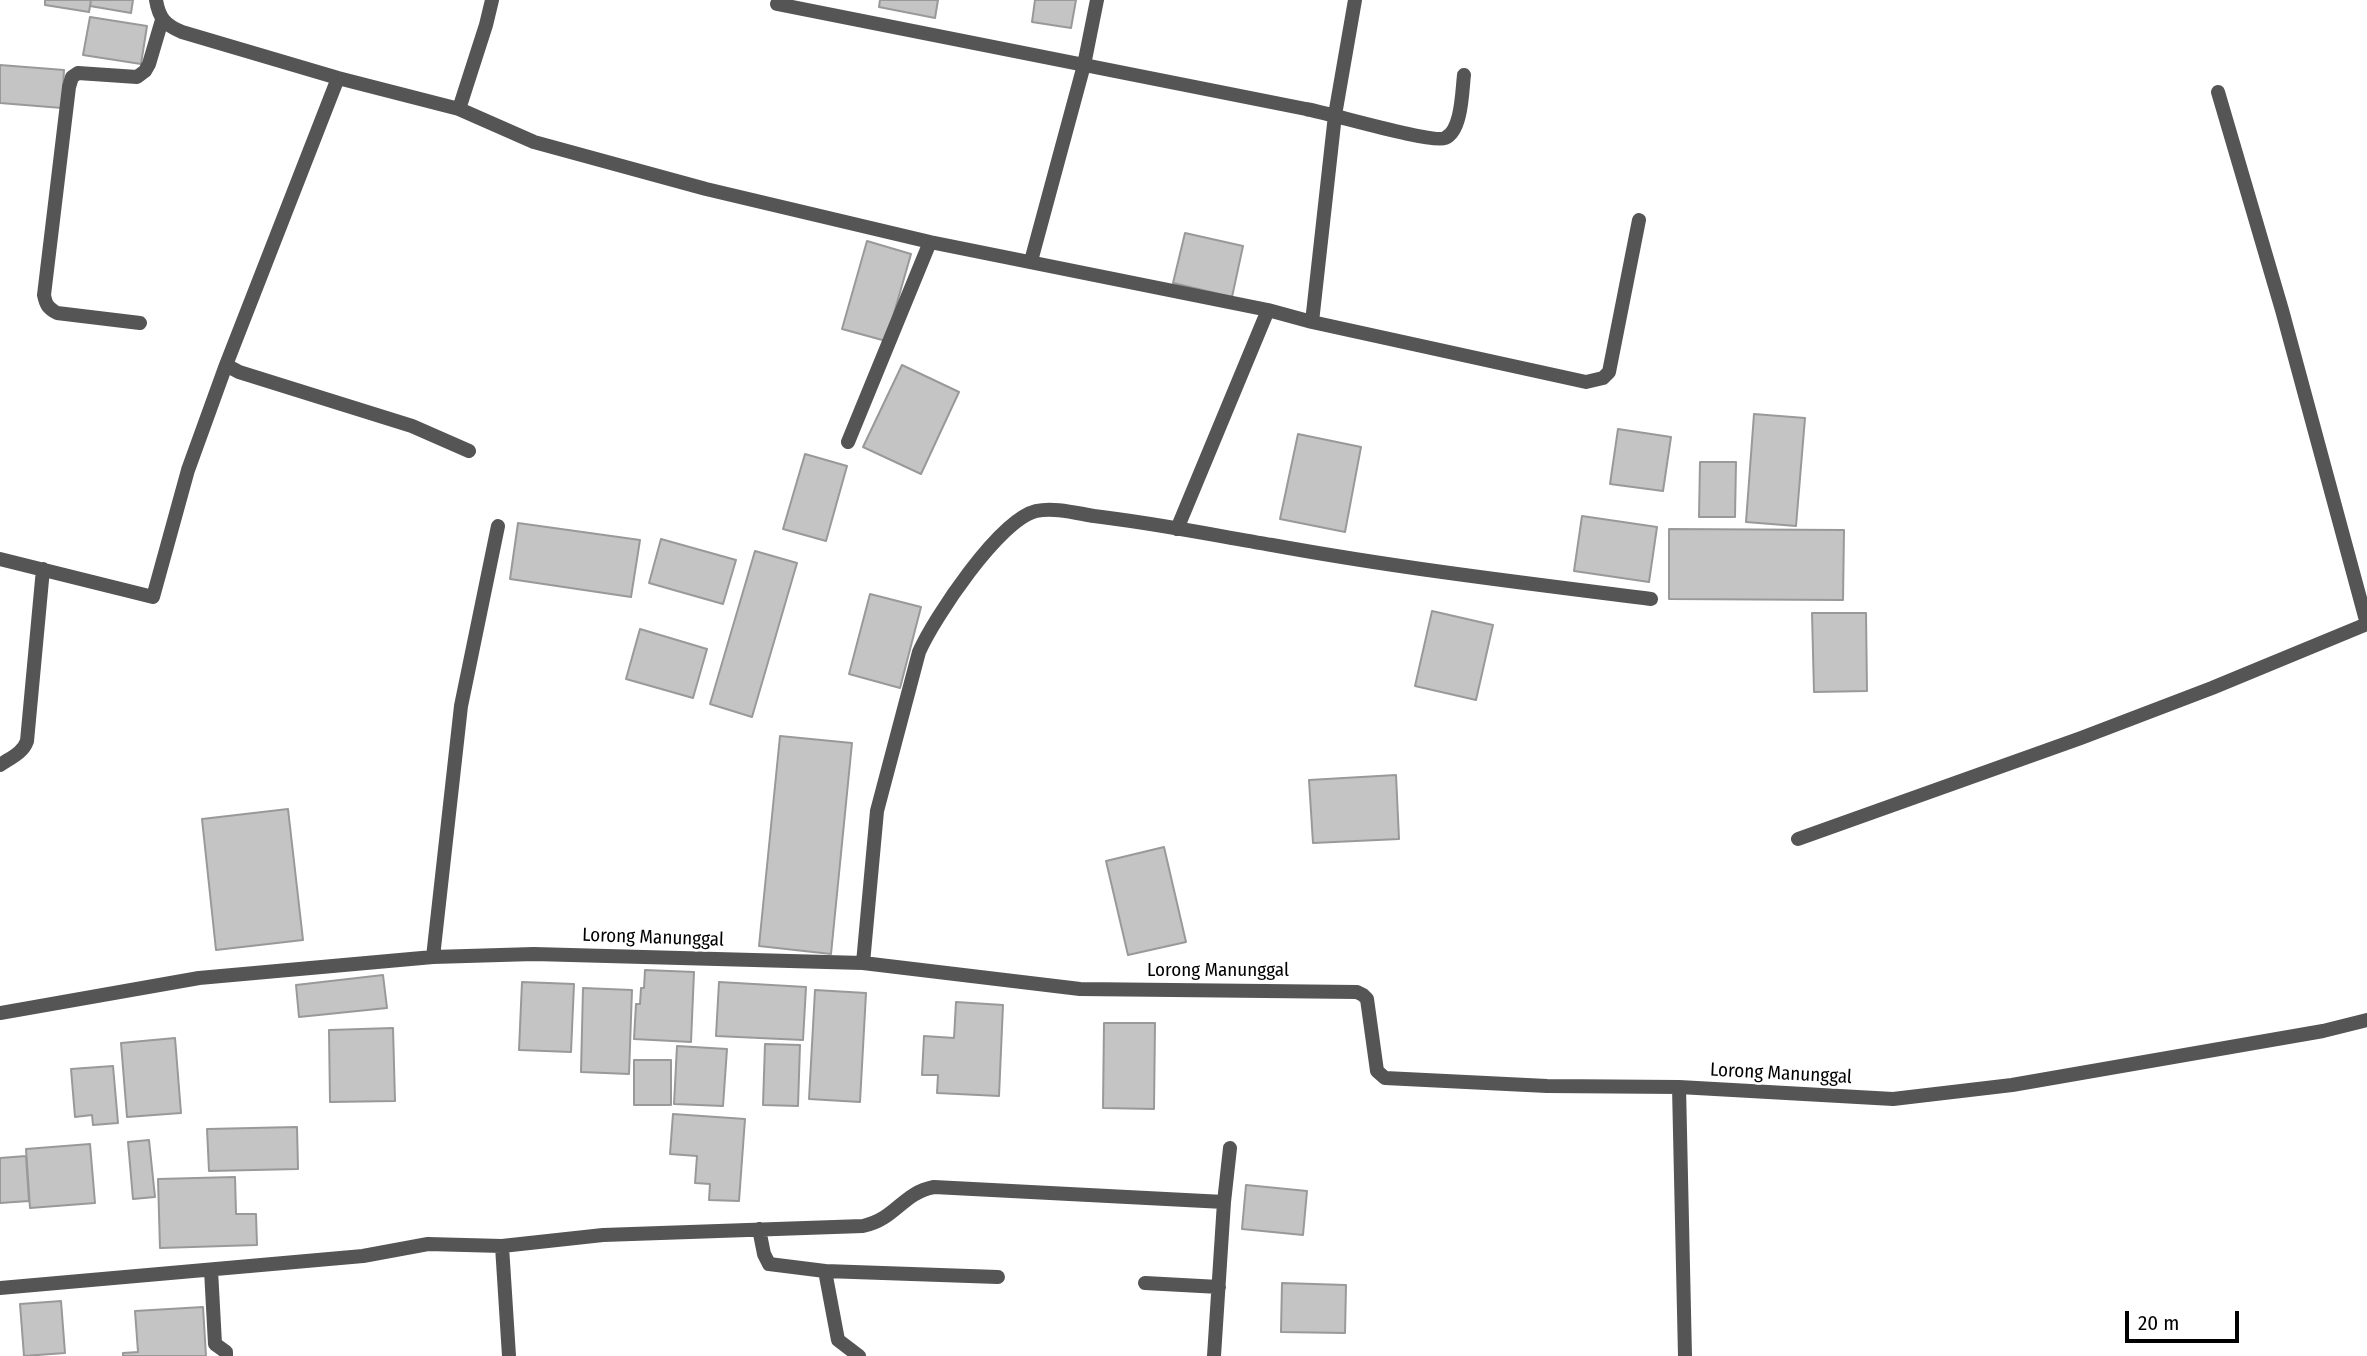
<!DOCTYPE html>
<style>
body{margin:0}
#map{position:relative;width:2367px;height:1356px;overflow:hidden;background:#fff;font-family:"Fira Sans Condensed",sans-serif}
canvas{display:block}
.scale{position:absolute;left:2125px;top:1311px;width:114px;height:32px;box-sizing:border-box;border:4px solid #000;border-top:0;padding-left:9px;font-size:21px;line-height:24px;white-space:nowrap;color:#000;-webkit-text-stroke:5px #fff;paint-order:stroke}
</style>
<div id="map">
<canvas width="2367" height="1356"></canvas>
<div class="scale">20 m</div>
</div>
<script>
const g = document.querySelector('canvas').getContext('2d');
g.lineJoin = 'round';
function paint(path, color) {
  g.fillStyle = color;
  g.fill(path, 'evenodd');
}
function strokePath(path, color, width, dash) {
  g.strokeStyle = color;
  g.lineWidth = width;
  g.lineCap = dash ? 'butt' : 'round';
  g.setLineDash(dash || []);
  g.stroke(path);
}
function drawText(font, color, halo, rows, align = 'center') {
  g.font = font + ' "Fira Sans Condensed",sans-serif';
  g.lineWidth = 5;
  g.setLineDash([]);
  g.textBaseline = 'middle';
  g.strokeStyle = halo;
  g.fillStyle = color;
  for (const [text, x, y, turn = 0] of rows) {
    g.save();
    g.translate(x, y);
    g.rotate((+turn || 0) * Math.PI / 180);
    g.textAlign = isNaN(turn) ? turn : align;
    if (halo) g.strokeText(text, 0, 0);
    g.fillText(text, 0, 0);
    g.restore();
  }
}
const building = new Path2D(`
 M45,0H91L89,12L45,5Z
 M91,0H133L131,13L90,6Z
 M880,0H938L935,18L879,7Z
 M1035,0H1076L1071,28L1032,22Z
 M90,17L147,26L141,64L83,55Z
 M0,65L64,70L62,108L0,103Z
 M1185,233L1243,246L1232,297L1173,283Z
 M867,241L911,254L886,341L842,329Z
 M902,365L959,392L921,474L863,447Z
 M1754,414L1805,418L1796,526L1746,522Z
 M1618,429L1671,437L1663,491L1610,484Z
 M1298,434L1361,447L1345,532L1280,519Z
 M805,454L847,466L826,541L783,529Z
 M1700,462H1736L1735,517H1699Z
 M1582,516L1657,527L1649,582L1574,571Z
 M518,523L640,540L631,597L510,579Z
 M1669,529L1844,530L1843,600L1669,599Z
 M661,539L736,560L723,604L649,583Z
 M755,551L797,563L752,717L710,704Z
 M870,594L921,607L900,688L849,674Z
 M1432,611L1493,625L1476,700L1415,686Z
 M1812,613H1866L1867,691L1814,692Z
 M640,629L707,649L693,698L626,679Z
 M780,736L852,743L831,954L759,946Z
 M1396,775L1399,839L1313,843L1309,780Z
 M288,809L303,940L216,950L202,819Z
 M1164,847L1186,942L1128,955L1106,861Z
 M645,970L694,972L691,1042L634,1039L636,1004H640L641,988H644Z
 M383,975L387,1008L299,1017L296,985Z
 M522,982L574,984L571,1052L519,1050Z
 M719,982L806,987L803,1040L716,1036Z
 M583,988L632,990L629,1074L581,1072Z
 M815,990L866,993L860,1102L809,1099Z
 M956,1002L1003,1005L999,1096L937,1093L938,1075H922L924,1036L954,1038Z
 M1104,1023H1155L1154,1109L1103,1108Z
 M393,1028L395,1101L330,1102L329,1030Z
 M175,1038L181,1113L127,1117L121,1043Z
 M765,1044L800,1045L798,1106L763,1105Z
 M677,1046L727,1049L723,1106L674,1104Z
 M634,1060H671V1105H634Z
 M113,1066L118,1123L93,1125L92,1115L75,1117L71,1069Z
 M673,1114L745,1119L739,1201L709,1200L710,1184L695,1183L697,1156L670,1154Z
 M297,1127L298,1169L209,1171L207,1129Z
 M149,1140L155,1197L133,1199L128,1142Z
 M90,1144L95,1203L30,1208L26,1149Z
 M26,1156L29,1201L0,1203V1158Z
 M235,1177L236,1214H256L257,1245L160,1248L158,1179Z
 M1246,1185L1307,1191L1303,1235L1242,1229Z
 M1282,1283L1346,1285L1345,1333L1281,1332Z
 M61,1301L65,1353L24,1356L20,1304Z
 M203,1307L206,1356H123V1353L138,1352L135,1311Z`);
paint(building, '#c4c4c4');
strokePath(building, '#999', 2);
strokePath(new Path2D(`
 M156,0C159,18 165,25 182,32L338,78L459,109L486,25L492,0
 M777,4C954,39 1130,74 1306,109C1329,113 1432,144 1445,138C1462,131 1462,91 1464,75
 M2218,92L2282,310L2367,624
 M459,109L534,142L706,189L930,242L1268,310L1312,322L1586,382L1603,378L1609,372L1639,220
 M1031,261L1084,65L1097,0
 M1312,322L1335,115L1355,0
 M140,323L57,313C48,308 46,305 44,295L69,87L72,77L78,73L137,77L145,71L149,64L162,20
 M226,365L338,78
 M848,442L930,242
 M1177,529L1268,310
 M0,559L153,597L188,470L226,365L239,372L412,426L469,451
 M0,765C10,758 23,753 27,741L43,569
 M1798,839L2081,738L2212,688L2367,624
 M433,957L461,706L498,526
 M863,963L877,811L919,652C934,618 999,520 1036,511C1054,507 1076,513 1094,516C1154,523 1213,535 1272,545C1398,568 1524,583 1651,599
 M0,1013L199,978L433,957L534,954L863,963L1080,989L1357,992L1363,995L1367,999L1377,1071L1385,1078L1547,1086L1679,1087L1893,1099L2012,1085L2323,1031L2367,1020
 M1679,1087L1685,1356
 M759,1229L764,1254L769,1264L825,1271L838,1340L859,1356
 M502,1246L509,1356
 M211,1270L215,1344L226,1352V1356
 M825,1271L998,1277
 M1145,1283L1219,1287
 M0,1288L363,1256L428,1244L502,1246L603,1235L863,1226C896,1219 902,1193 934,1187L1224,1202
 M1214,1356L1224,1202L1230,1148`), '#555', 14);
drawText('19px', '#000', '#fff', [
 ["Lorong Manunggal",653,938,2],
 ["Lorong Manunggal",1218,971],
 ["Lorong Manunggal",1781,1074,3]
]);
</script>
